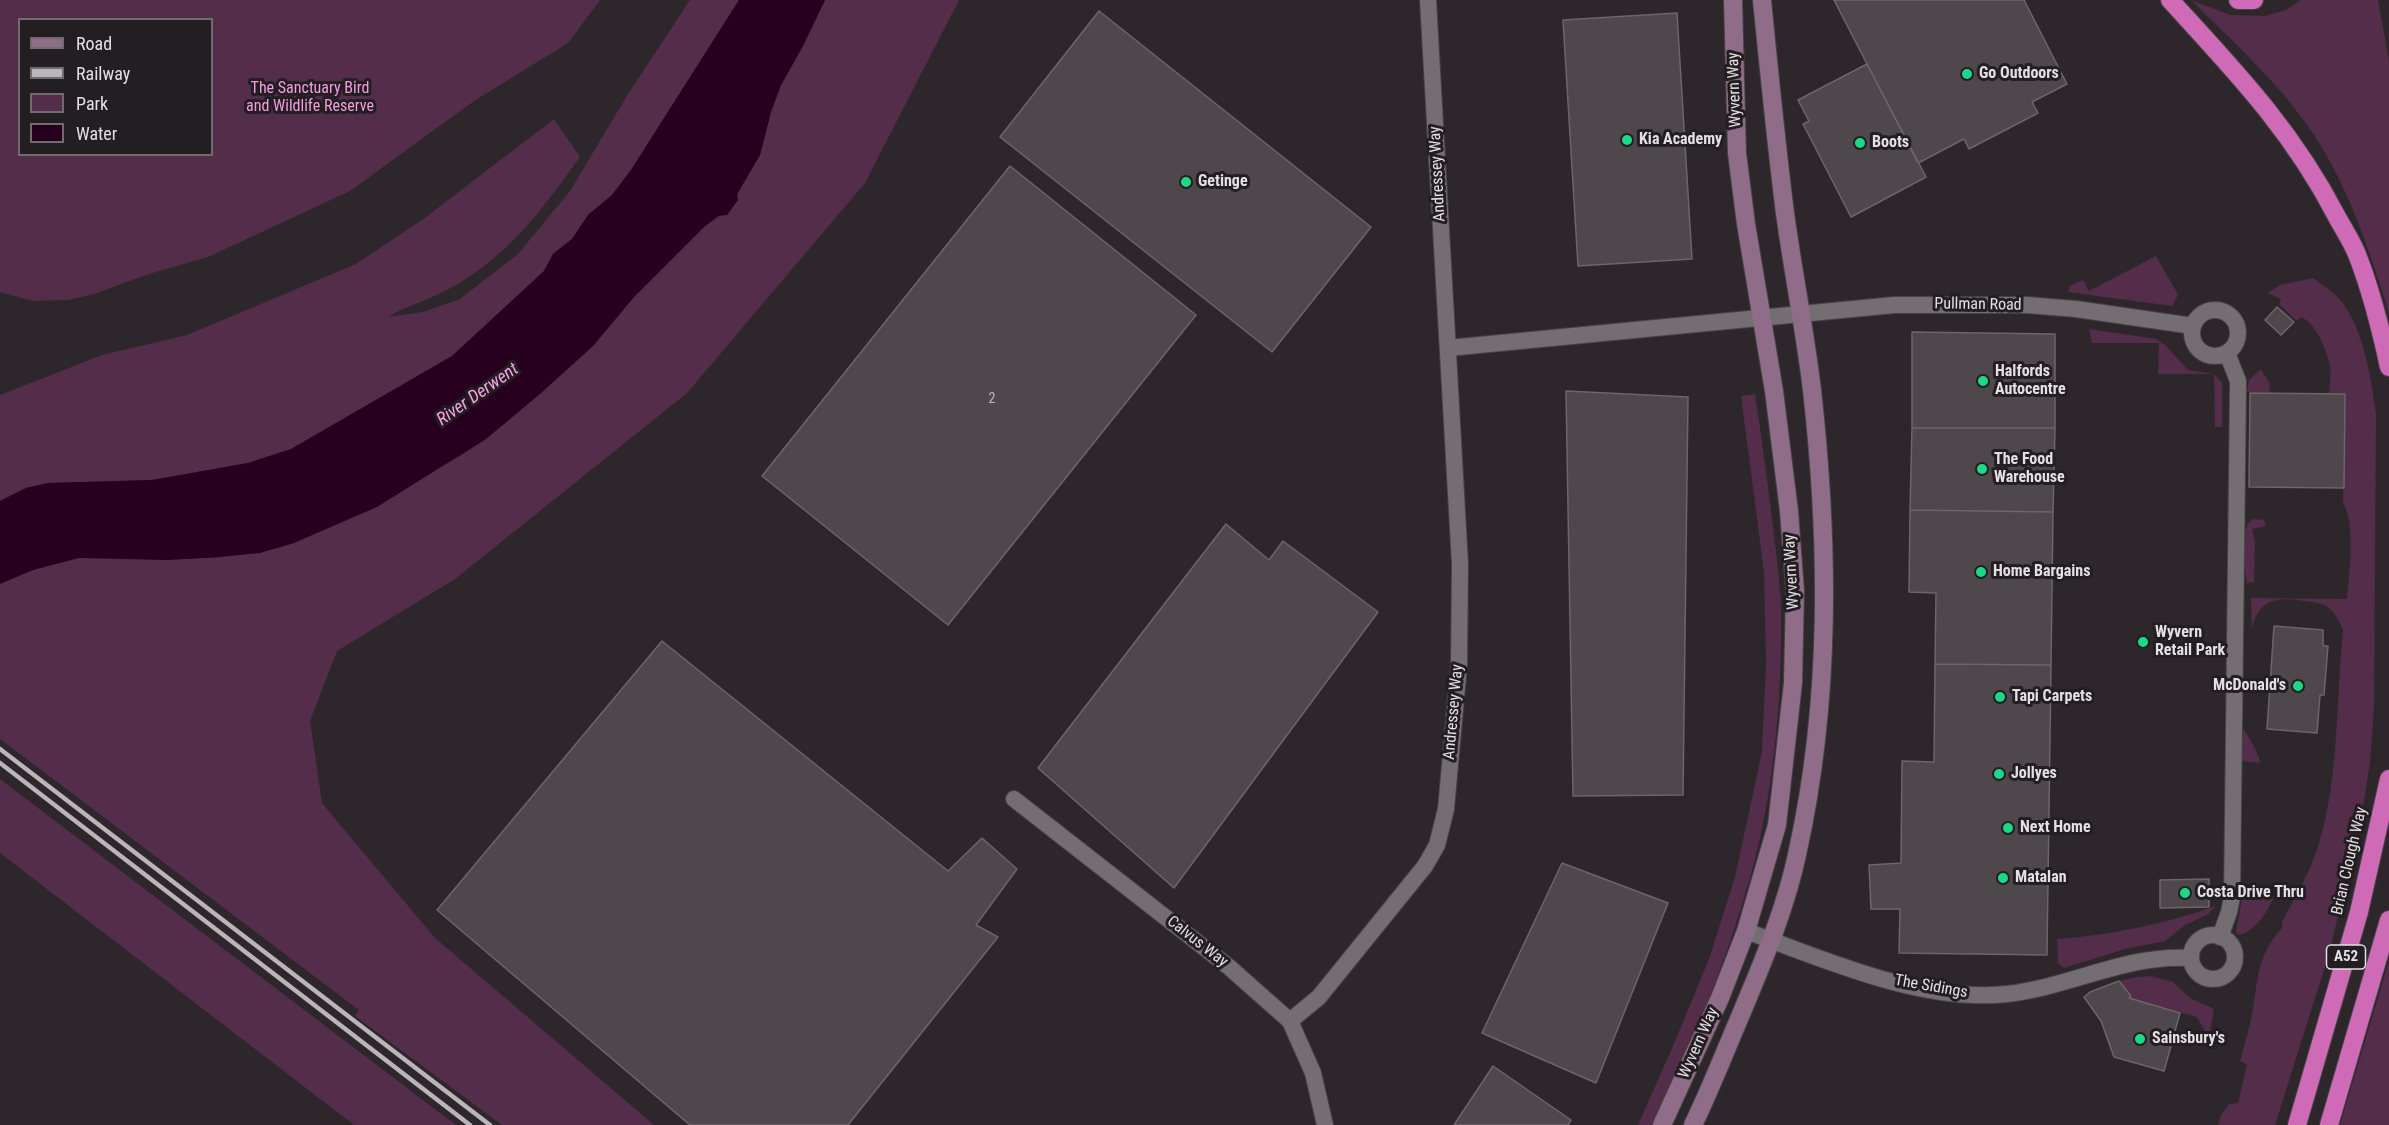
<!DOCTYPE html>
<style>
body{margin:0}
#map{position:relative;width:2389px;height:1125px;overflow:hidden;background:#2d272b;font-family:"Roboto Condensed",sans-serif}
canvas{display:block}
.legend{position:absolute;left:18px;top:18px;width:195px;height:138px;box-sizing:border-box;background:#231e22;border:2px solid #706b6f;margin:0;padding:8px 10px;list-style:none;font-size:18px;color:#e3dfe2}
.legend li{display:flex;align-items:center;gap:12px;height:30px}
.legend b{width:30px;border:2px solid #706b6f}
</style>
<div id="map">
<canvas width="2389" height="1125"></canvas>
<ul class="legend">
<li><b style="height:8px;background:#8f6c87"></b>Road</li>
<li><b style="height:8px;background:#b9b5b8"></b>Railway</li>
<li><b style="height:16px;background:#542d4a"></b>Park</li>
<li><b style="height:16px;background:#270020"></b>Water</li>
</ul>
</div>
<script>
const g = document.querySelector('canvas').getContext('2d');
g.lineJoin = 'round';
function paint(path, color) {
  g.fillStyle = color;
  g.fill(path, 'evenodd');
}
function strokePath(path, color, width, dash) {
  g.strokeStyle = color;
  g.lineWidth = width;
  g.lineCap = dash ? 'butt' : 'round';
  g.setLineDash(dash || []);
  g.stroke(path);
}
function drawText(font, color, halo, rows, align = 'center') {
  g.font = font + ' "Roboto Condensed",sans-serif';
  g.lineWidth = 6;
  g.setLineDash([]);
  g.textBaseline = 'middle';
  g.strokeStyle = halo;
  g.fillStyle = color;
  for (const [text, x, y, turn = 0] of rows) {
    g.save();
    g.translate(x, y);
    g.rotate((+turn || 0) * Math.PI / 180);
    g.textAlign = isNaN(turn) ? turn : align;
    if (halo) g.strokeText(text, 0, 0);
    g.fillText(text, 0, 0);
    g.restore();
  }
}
paint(new Path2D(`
 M0,0H600L568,43L474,101L350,191L208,257L149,274L94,294L68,300L33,301L0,292ZM20,20H212V154H20Z
 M690,0H739L631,170L612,195L588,215L572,239L553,254L544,271L452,356L291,449L248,463L152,480L48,483L26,488L0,501V395L102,355L187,335L356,264L426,217L554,119L580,157C541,211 507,258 447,290C428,300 406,306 388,317L423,312L460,299L518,254L570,191L628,94Z
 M825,0H959L865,183L687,393L455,579L337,651L310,721L322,803L435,938L654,1125H502L355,1016L359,1010L0,739V584C25,573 51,561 79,558C99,556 119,559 139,559C191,560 244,559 294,543L460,456L486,439L541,393L593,346L634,297L704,227L721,215L736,197L760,155L771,112L781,85L803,46Z
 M2191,0L2230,15L2265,16L2286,10L2301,0H2378L2389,61V312C2369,250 2349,187 2312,132C2279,83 2233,42 2191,0Z
 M2156,256L2178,295L2172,306L2068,292L2070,286L2083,280L2089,291Z
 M2313,278C2319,283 2326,287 2332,292C2362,316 2371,377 2376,414L2374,708L2370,763L2361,819L2329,954L2275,1125H2218L2221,1115L2229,1104L2238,1103L2247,1065L2240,1061C2244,1046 2249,1030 2252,1015C2258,981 2256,956 2282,928V922C2296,895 2312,869 2320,840C2339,773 2336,699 2343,630C2340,624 2337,615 2331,610C2325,603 2314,602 2305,601C2278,597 2258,598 2252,629L2251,598L2347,599C2349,576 2356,522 2343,503L2345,394L2329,393C2330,384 2331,374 2330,365C2327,350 2315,322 2301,317L2297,321L2279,304L2281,299L2268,293L2280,285Z
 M2089,329L2156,339L2166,346L2188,370L2214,374L2222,383V427H2215L2214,374H2158L2159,343H2092Z
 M2261,369L2270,384L2269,393L2247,392L2249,380Z
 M1755,394C1763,447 1770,499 1776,552C1778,571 1781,591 1781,611C1782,694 1775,782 1754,863C1730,953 1694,1042 1651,1125H1638L1673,1046L1709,959L1735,877L1762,752L1766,664L1764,572L1741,396Z
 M2252,519L2264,520L2266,526L2252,529L2255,543L2254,582L2247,583C2245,567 2239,531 2252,519Z
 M2244,729C2250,741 2258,750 2260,763L2242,761V733Z
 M0,779L13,789L456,1125H354L0,853Z
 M2270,886L2273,899C2267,913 2254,932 2239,935L2236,932L2244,887Z
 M2216,906L2207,915L2185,925L2165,941L2125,949L2064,968L2058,963L2057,939C2111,935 2165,924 2216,906Z
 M2389,961V1125H2340Z
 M2151,976L2173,982L2190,998L2214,1009L2209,1038L2197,1017L2129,998L2131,995L2119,981L2138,977Z`), '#542d4a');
paint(new Path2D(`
 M739,0H825L803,46L781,85L771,112L760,155L737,194L738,200L727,215L718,216L704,227L634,297L593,346L541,393L486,439L377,507L294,543L260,553L219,557L168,560L79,558L33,570L0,584V501L26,488L48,483L152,480L248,463L291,449L452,356L544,271L553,254L572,239L588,215L612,195L631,170Z`), '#270020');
const building = new Path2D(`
 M1834,0H2024L2067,84L2032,102L2038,113L1969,149L1964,139L1918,163Z
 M1099,11L1371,227L1272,352L1000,137Z
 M1677,13L1692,259L1578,266L1563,20Z
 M1867,64L1926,177L1851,217L1803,124L1809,121L1798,100Z
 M1010,166L1196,315L948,625L762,476Z
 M2277,307L2294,322L2281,335L2265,320Z
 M1912,332L2055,334V428H1912Z
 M1566,391L1688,397L1683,795L1573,796Z
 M2250,393L2345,394L2344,488L2249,487Z
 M1912,428H2055L2053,512L1910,510Z
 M1910,510L2053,512L2051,665L1935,664L1936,593L1909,592Z
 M1226,524L1269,560L1283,541L1378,612L1174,888L1038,768Z
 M2274,626L2323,630V646H2328L2324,695H2320L2317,733L2267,729Z
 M662,641L948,871L982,838L1017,869L976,925L998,937L848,1125H690L437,910Z
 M1935,664L2051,665L2047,955L1899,953L1900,909H1871L1869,865L1901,863L1902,761L1934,762Z
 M1562,863L1668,903L1596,1083L1482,1033Z
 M2209,879V907L2160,908V880Z
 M2119,981L2131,996L2129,998L2180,1013L2164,1071L2114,1057L2101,1021L2084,997L2090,992Z
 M1493,1066L1571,1120L1568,1125H1454Z`);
paint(building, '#4e474c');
strokePath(building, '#6c656a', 1.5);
const street = new Path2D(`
 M2192 333a23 23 0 1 1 46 0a23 23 0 1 1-46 0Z
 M1448,348L1894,305H2027L2076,309L2193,326
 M1014,799L1229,967L1290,1021L1313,1073L1325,1125
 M1746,931C1826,960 1921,1003 2007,994C2071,987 2125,954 2190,958
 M2191 957a22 22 0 1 1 44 0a22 22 0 1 1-44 0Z
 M2220,937L2229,912L2232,897L2238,388V381L2227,353
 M1290,1021L1319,997L1425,866L1437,845L1446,809L1459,665L1460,564L1428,0`);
const secondary = new Path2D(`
 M1662,1125L1720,998L1746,931L1777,825L1793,683L1795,591L1789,511L1774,391L1746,224L1737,153L1733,0
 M1693,1125C1710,1090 1724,1054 1739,1019C1762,964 1786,909 1798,850C1831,699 1829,543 1812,390C1805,331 1793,272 1785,213C1776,142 1769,71 1762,0`);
const highway = new Path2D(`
 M2170,0C2235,71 2292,130 2337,217C2344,230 2353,243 2358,257C2372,293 2381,330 2389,367
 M2238,0H2254
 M2297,1125L2359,912L2389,779
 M2329,1125L2389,920`);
strokePath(street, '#464245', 18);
strokePath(secondary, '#464245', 20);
strokePath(highway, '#464245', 20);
strokePath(street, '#746d72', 16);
strokePath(secondary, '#8f6c87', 18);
strokePath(highway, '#cf6ab7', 18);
strokePath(new Path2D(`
 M0,749L490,1125
 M0,763L470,1125`), '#b9b5b8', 4.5);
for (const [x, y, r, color] of [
 [1967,74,6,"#1fd887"],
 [1627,140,6,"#1fd887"],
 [1860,143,6,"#1fd887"],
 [1186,182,6,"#1fd887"],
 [1983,381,6,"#1fd887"],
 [1982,469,6,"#1fd887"],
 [1981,572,6,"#1fd887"],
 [2143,642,6,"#1fd887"],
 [2298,686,6,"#1fd887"],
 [2000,697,6,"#1fd887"],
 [1999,774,6,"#1fd887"],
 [2008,828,6,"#1fd887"],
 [2003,878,6,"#1fd887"],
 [2185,893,6,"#1fd887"],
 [2140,1039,6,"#1fd887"]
]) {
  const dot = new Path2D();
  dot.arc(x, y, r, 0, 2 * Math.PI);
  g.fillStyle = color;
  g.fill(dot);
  strokePath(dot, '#231e22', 2);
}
drawText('14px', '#beb9bc', null, [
 ["2",992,399]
]);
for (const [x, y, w] of [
 [2346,957,39]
]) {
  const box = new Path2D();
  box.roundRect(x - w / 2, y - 12, w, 24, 4.5);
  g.fillStyle = '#231e22';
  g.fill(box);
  strokePath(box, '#e3dfe2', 1.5);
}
drawText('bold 15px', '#e3dfe2', null, [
 ["A52",2346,957]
]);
drawText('bold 16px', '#e3dfe2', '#231e22', [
 ["Go Outdoors",1979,74],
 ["Kia Academy",1639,140],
 ["Boots",1872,143],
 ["Getinge",1198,182],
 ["Halfords",1995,372],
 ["Autocentre",1995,390],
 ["The Food",1994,460],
 ["Warehouse",1994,478],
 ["Home Bargains",1993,572],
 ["Wyvern",2155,633],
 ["Retail Park",2155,651],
 ["McDonald's",2286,686,"right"],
 ["Tapi Carpets",2012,697],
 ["Jollyes",2011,774],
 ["Next Home",2020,828],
 ["Matalan",2015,878],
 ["Costa Drive Thru",2197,893],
 ["Sainsbury's",2152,1039]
], 'left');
drawText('16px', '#f69ddf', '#231e22', [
 ["The Sanctuary Bird",310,89],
 ["and Wildlife Reserve",310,107]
]);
drawText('16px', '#e3dfe2', '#231e22', [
 ["Wyvern Way",1735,90,-92],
 ["Andressey Way",1438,174,-93],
 ["Pullman Road",1978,305,1],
 ["Wyvern Way",1792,572,-93],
 ["Andressey Way",1454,712,-85],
 ["Brian Clough Way",2350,861,-77],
 ["Calvus Way",1197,942,38],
 ["The Sidings",1931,987,10],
 ["Wyvern Way",1699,1043,-66]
]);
drawText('italic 18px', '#faa1e3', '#231e22', [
 ["River Derwent",478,395,-35]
]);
</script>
